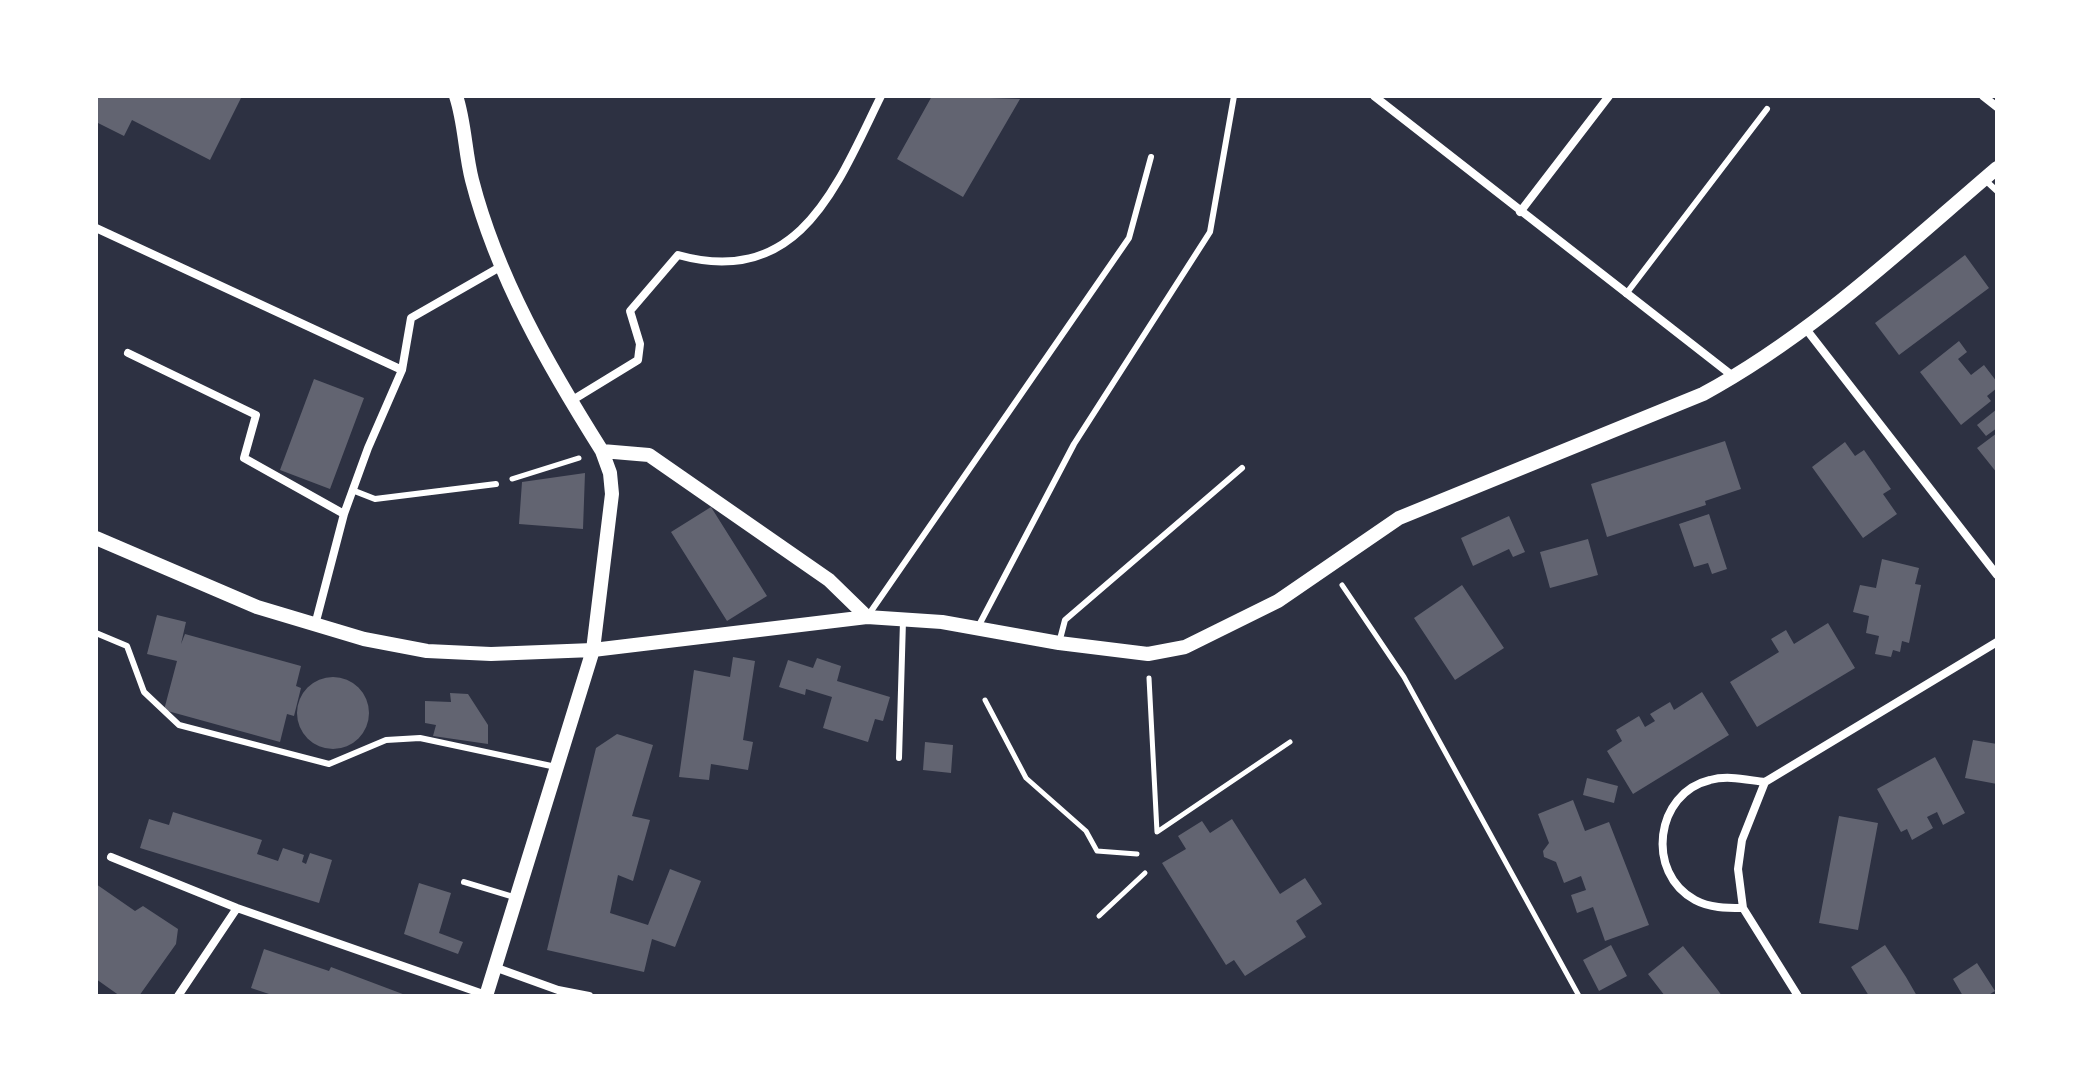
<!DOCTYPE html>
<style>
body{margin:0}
#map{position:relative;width:2093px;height:1092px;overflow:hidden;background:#2d3142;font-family:Montserrat,sans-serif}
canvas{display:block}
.frame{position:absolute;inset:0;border:98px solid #fff;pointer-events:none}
</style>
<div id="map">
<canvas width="2093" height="1092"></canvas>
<div class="frame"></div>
</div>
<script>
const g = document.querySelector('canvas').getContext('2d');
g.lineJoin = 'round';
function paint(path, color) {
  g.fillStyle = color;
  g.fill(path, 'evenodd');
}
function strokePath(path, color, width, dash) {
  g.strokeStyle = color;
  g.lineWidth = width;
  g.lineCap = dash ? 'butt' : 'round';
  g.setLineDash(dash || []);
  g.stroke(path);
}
paint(new Path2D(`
 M96,96H242L210,160L132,120L124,136L96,122Z
 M932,96L1020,99L963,197L897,159Z
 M1965,255L1989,288L1899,355L1875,323Z
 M1959,341L1967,352L1958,359L1971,375L1984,365L1997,382V388L1987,396L1991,401L1961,425L1920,372Z
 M314,379L364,398L330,489L280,470Z
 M1997,409V428L1986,436L1977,425Z
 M1997,433V473L1977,448Z
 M1725,441L1741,489L1705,501L1706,505L1607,537L1591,484Z
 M1845,442L1855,456L1864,450L1891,489L1883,494L1897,514L1863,538L1812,467Z
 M585,473L583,529L519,524L522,482Z
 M711,507L767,596L727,621L671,532Z
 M1709,514L1727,569L1712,574L1708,563L1694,567L1679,524Z
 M1509,516L1525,552L1513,557L1509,549L1473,566L1461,538Z
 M1588,539L1598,575L1550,588L1540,552Z
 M1882,559L1919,568L1915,584L1921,585L1909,643L1902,641L1900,652L1893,650L1891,657L1875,654L1879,636L1866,633L1869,616L1853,612L1860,585L1876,588Z
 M1462,585L1504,648L1455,680L1414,618Z
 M157,615L186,622L181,644L185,634L301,666L296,686L301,688L294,716L287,714L280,742L164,710L177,661L147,654Z
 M1828,623L1855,668L1757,727L1730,682L1779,652L1771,639L1786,630L1794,644Z
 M733,657L755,661L743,740L753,742L748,770L711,764L709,780L679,777L694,670L730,677Z
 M817,658L841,666L837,681L890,697L883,721L875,719L868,742L823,728L832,697L806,689L805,695L779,687L788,660L813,668Z
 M297 713a36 36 0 1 1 72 0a36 36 0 1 1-72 0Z
 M1702,692L1729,735L1633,794L1607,751L1622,741L1616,730L1639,716L1645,727L1655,721L1650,714L1670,702L1674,710Z
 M450,693L468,694L488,725V744L433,736L436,725L425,723V701L451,702Z
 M617,734L653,745L632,816L650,820L633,881L618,875L610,913L648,925L670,869L701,881L675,947L652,939L644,972L547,950L596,748Z
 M1973,740L1997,744V784L1965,778Z
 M925,742L953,745L951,773L923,770Z
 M1935,757L1965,813L1943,825L1937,812L1927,817L1933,828L1912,840L1907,829L1901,832L1877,789Z
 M1587,778L1618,786L1614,803L1583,795Z
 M1573,800L1585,831L1609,822L1649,925L1605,941L1593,907L1577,913L1571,895L1586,890L1581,876L1564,883L1556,862L1544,857L1543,851L1549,843L1538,814Z
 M173,812L262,840L257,854L278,861L283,848L304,855L302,862L306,864L310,853L332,860L319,903L140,848L149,819L169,825Z
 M1839,816L1878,823L1858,930L1819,923Z
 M1232,819L1280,894L1305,878L1322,904L1296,921L1306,937L1245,976L1234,960L1226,965L1162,863L1186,849L1178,836L1202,821L1210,833Z
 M419,883L451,893L439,933L463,942L458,954L404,934Z
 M96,884L135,911L143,906L178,929L176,944L139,996H120L96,979Z
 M1611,945L1627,976L1599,991L1583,960Z
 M1885,945L1906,977L1917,996H1869L1851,967Z
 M1683,946L1717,989L1722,996H1665L1648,974Z
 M264,949L329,971L331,967L408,996H275L251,988Z
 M1977,963L1995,991L1987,996H1963L1953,979Z`), '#626471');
strokePath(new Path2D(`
 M512,479L579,458
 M1342,585L1404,677L1579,996
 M1149,678L1157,832L1290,742
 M985,700L1026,778L1086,831L1097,851L1137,854
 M1099,916L1145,873`), '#fff', 5);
strokePath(new Path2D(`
 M1984,179L1997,191
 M1626,294L1767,109
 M352,490L375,499L496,484
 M867,617L1129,238L1151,157
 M978,627L1074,444L1210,232L1234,96
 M96,633L127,646L144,692L179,725L329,764L386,740L420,738L556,767
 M1059,643L1065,620L1242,468
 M899,758L903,621
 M464,882L517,898`), '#fff', 6);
strokePath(new Path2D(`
 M1374,96L1734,377
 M1983,96L1997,107
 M1520,212L1609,96
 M96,228L402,370
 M1806,329L1997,575
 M128,353L256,415L244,458L344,514
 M571,401L638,360L640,344L630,311L678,255C800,289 837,185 881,96
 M315,625L344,514L368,448L402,370L411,318L500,267
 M111,857L237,908L486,995
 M1743,908C1726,908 1710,908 1695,900C1645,873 1655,793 1710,780C1728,775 1747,780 1765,782
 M497,968L558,990L589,996
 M178,996L237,908
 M1798,996L1743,908L1738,869L1742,840L1765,782L1997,642`), '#fff', 8);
strokePath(new Path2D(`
 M456,96C465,123 465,153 472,180C497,277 549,367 602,451L649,455L829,580L867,617
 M96,538L257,607L364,639L427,651L491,654L593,650L867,617L942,622L1059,643L1148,654L1185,647L1278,601L1399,518L1703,394C1812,335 1903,248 1997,168
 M486,996L593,650L612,494L610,473L602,451`), '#fff', 14);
</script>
